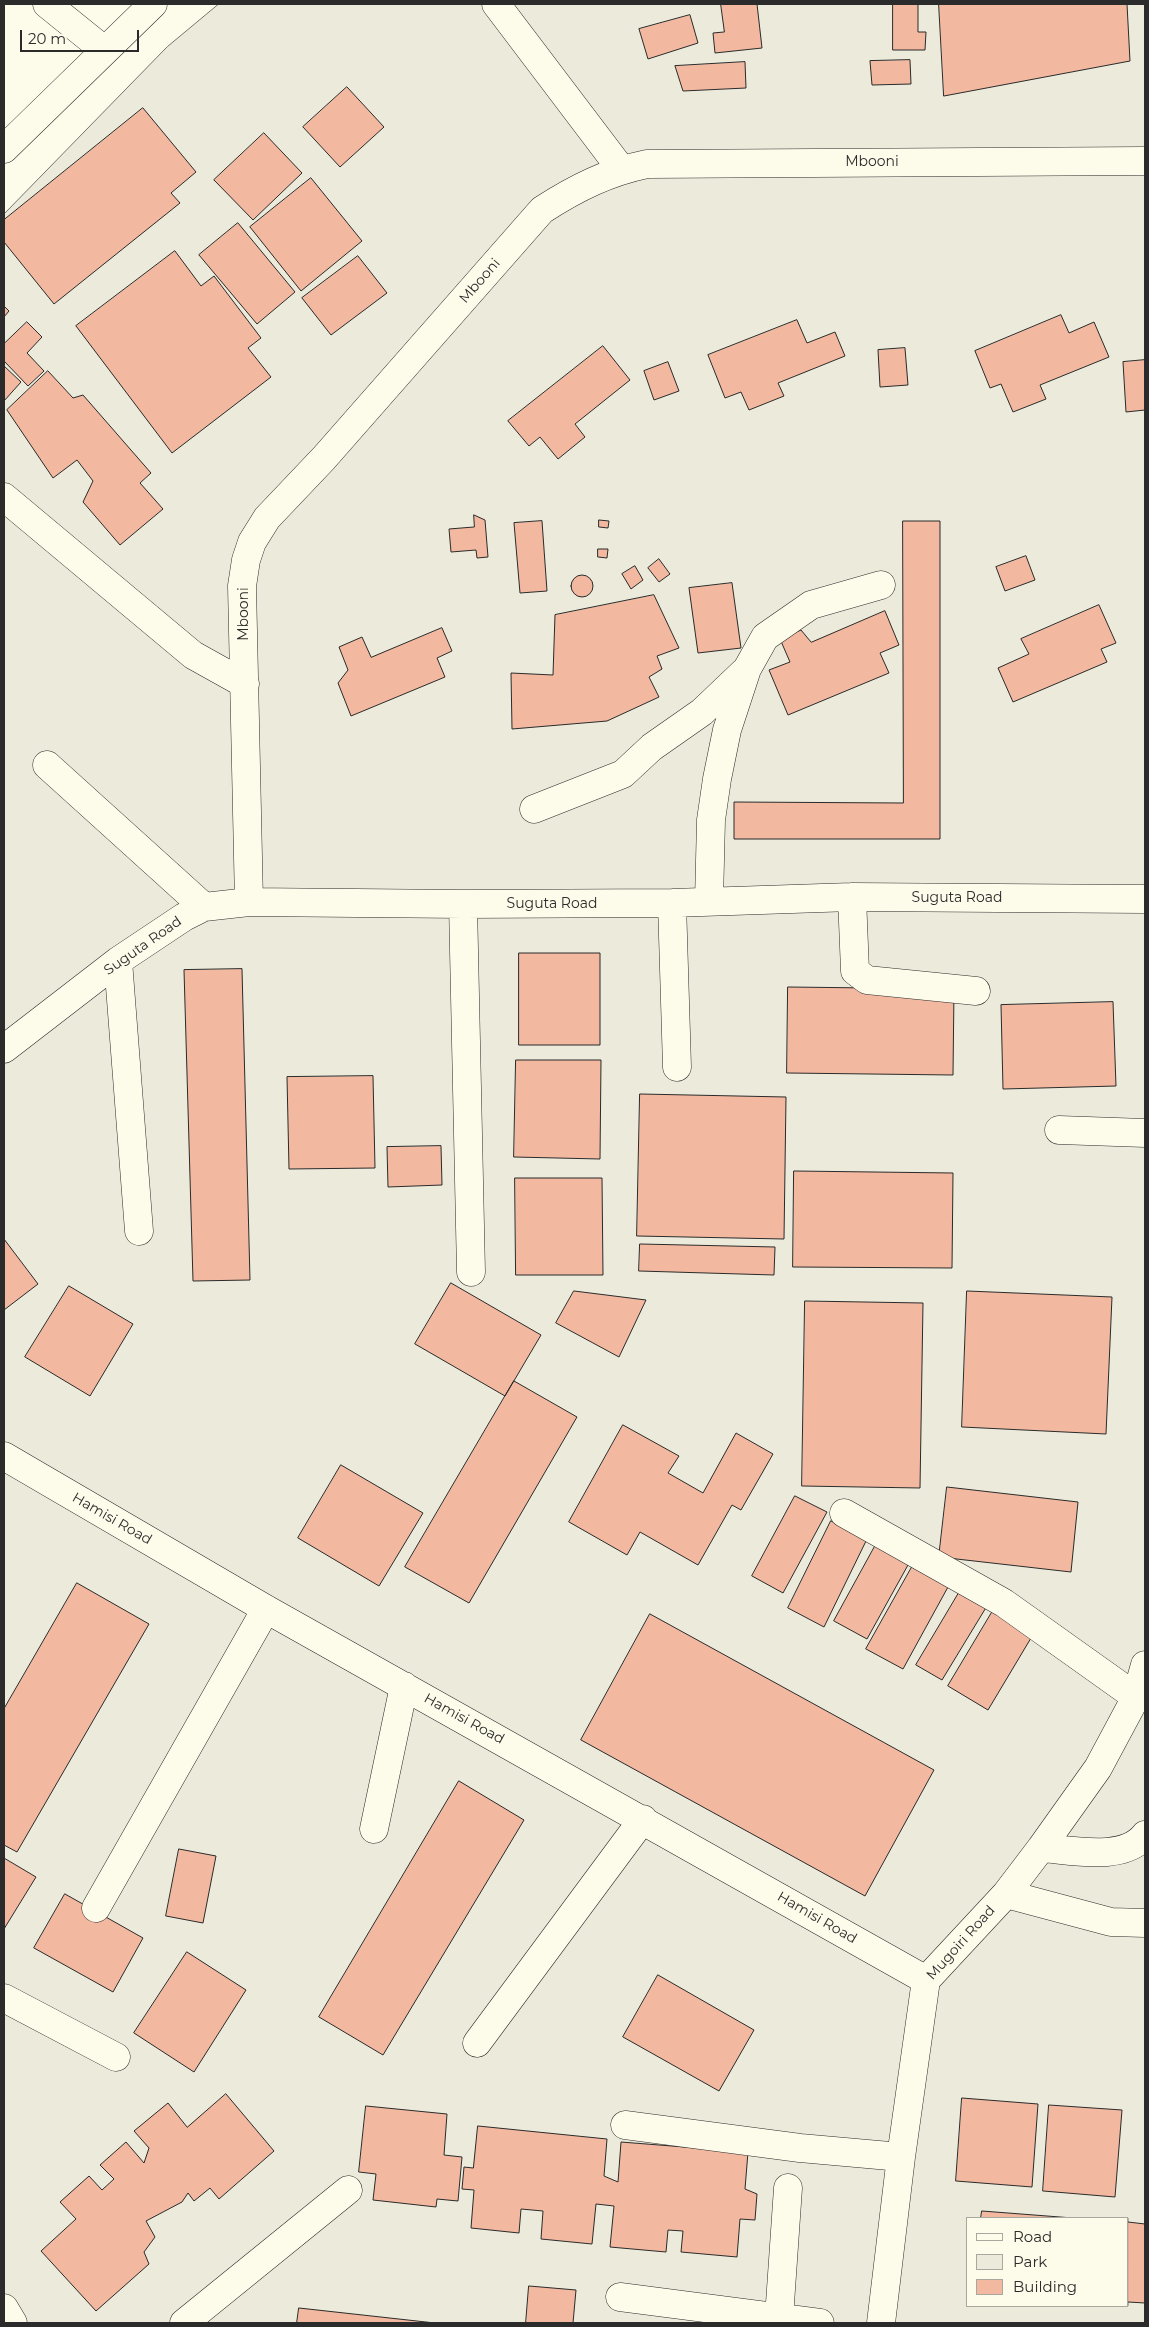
<!DOCTYPE html>
<style>
body{margin:0}
#map{position:relative;width:1149px;height:2327px;overflow:hidden;background:#fdfbea;font-family:Montserrat,sans-serif}
canvas{display:block}
.frame{position:absolute;inset:0;border:5px solid #2b2b2b;pointer-events:none}
.legend{position:absolute;left:966px;top:2217px;width:162px;height:90px;box-sizing:border-box;background:#fdfbea;border:1px solid #a9a89e;margin:0;padding:6px 9px;list-style:none;font-size:15px;color:#2b2b2b}
.legend li{display:flex;align-items:center;gap:10px;height:25px}
.legend b{width:25px;border:1px solid #a9a89e}
.scale{position:absolute;left:20px;top:30px;width:119px;height:22px;box-sizing:border-box;border:2px solid #2b2b2b;border-top:0;padding-left:6px;font-size:15px;line-height:18px;white-space:nowrap;color:#2b2b2b;-webkit-text-stroke:4px #fdfbea;paint-order:stroke}
</style>
<div id="map">
<canvas width="1149" height="2327"></canvas>
<div class="frame"></div>
<ul class="legend">
<li><b style="height:6px;background:#fdfbea"></b>Road</li>
<li><b style="height:14px;background:#ecebdb"></b>Park</li>
<li><b style="height:14px;background:#f2b8a0"></b>Building</li>
</ul>
<div class="scale">20 m</div>
</div>
<script>
const g = document.querySelector('canvas').getContext('2d');
g.lineJoin = 'round';
function paint(path, color) {
  g.fillStyle = color;
  g.fill(path, 'evenodd');
}
function strokePath(path, color, width, dash) {
  g.strokeStyle = color;
  g.lineWidth = width;
  g.lineCap = dash ? 'butt' : 'round';
  g.setLineDash(dash || []);
  g.stroke(path);
}
function drawText(font, color, halo, rows, align = 'center') {
  g.font = font + ' Montserrat,sans-serif';
  g.lineWidth = 4;
  g.setLineDash([]);
  g.textBaseline = 'middle';
  g.strokeStyle = halo;
  g.fillStyle = color;
  for (const [text, x, y, turn = 0] of rows) {
    g.save();
    g.translate(x, y);
    g.rotate((+turn || 0) * Math.PI / 180);
    g.textAlign = isNaN(turn) ? turn : align;
    if (halo) g.strokeText(text, 0, 0);
    g.fillText(text, 0, 0);
    g.restore();
  }
}
const green = new Path2D(`
 M219,4H1145V2323H4V214L167,47ZM968,2218H1128V2306H968Z`);
paint(green, '#ecebdb');
strokePath(green, '#74746e', 1);
const building = new Path2D(`
 M721,4H757L762,48L715,53L713,33L724,32Z
 M893,4H918V32H926L925,50H893Z
 M939,4H1127L1130,61L944,96Z
 M690,15L698,43L648,59L639,29Z
 M910,60L911,84L872,85L870,61Z
 M745,62L746,88L683,91L675,66Z
 M347,87L384,127L340,167L303,127Z
 M143,108L196,172L171,193L180,203L54,304L4,242V220Z
 M264,133L302,173L253,220L214,180Z
 M311,178L362,241L301,291L250,227Z
 M238,223L295,292L257,324L199,255Z
 M175,251L201,286L214,276L261,338L248,348L271,377L172,453L76,326Z
 M358,256L387,293L331,335L302,298Z
 M4,306L9,311L4,317Z
 M1061,315L1069,333L1094,322L1109,357L1040,385L1046,399L1013,412L1001,384L990,388L975,351Z
 M797,320L807,343L835,332L845,356L778,383L784,396L749,410L741,392L725,398L708,355Z
 M27,322L42,337L27,353L44,371L28,386L4,361V344Z
 M603,346L630,380L575,424L585,437L558,459L540,437L529,446L508,421Z
 M905,348L908,385L880,387L878,350Z
 M1145,360V410L1126,412L1123,362Z
 M668,362L679,391L654,400L644,371Z
 M4,366L21,382L4,401Z
 M48,371L73,398L83,395L151,473L140,483L163,509L120,545L83,502L93,481L77,460L53,478L7,410Z
 M474,515L485,520L488,557L477,558L476,550L451,552L449,529L474,527Z
 M599,520L609,521L608,528L599,527Z
 M542,521L547,591L520,593L514,523Z
 M903,521H940V839H734V802L903,803Z
 M598,549H608L607,558L598,557Z
 M1026,556L1035,580L1005,591L996,567Z
 M659,559L670,574L659,582L648,568Z
 M635,566L643,580L631,589L622,574Z
 M571 586a11 11 0 1 1 22 0a11 11 0 1 1-22 0Z
 M732,583L741,648L698,653L689,588Z
 M654,595L679,648L657,656L662,669L649,677L659,697L607,721L512,729L511,673L553,675L555,615Z
 M1099,605L1116,643L1101,649L1107,662L1013,702L998,668L1029,654L1021,639Z
 M885,611L899,645L880,653L889,673L788,715L769,670L790,662L780,639L801,630L811,642Z
 M442,628L452,651L437,658L445,677L351,716L338,683L348,670L339,647L362,637L371,657Z
 M519,953H600V1045H519Z
 M242,969L250,1280L193,1281L184,970Z
 M788,987L954,989L953,1075L787,1073Z
 M1113,1002L1116,1086L1003,1089L1001,1005Z
 M516,1060H601L600,1159L514,1157Z
 M373,1076L375,1168L289,1169L287,1077Z
 M640,1094L786,1097L784,1239L637,1236Z
 M441,1146L442,1185L388,1187L387,1147Z
 M794,1171L953,1173L952,1268L793,1267Z
 M515,1178H602L603,1275H516Z
 M4,1239L38,1284L4,1310Z
 M640,1244L775,1247L774,1275L639,1271Z
 M451,1283L541,1335L505,1396L415,1344Z
 M69,1286L133,1324L90,1396L25,1357Z
 M574,1291L646,1300L619,1357L556,1323Z
 M967,1291L1112,1297L1106,1434L962,1427Z
 M805,1301L923,1303L920,1488L802,1486Z
 M514,1381L577,1417L469,1603L405,1567Z
 M623,1425L679,1456L668,1473L703,1493L736,1433L773,1454L741,1510L732,1505L698,1565L640,1532L627,1555L569,1522Z
 M341,1465L423,1513L379,1586L298,1538Z
 M947,1487L1078,1502L1071,1572L939,1557Z
 M795,1496L827,1512L783,1593L752,1576Z
 M831,1521L867,1539L824,1627L788,1608Z
 M879,1539L913,1556L867,1639L834,1621Z
 M912,1567L948,1587L903,1669L866,1649Z
 M77,1583L149,1624L17,1852L4,1845V1709Z
 M963,1586L990,1601L942,1680L916,1665Z
 M994,1609L1034,1633L988,1710L948,1686Z
 M650,1614L934,1770L865,1896L581,1740Z
 M459,1781L524,1820L383,2055L319,2017Z
 M179,1849L216,1856L203,1923L166,1916Z
 M4,1858L36,1877L4,1929Z
 M65,1894L143,1938L113,1992L34,1948Z
 M187,1952L246,1990L194,2072L134,2033Z
 M658,1975L754,2030L719,2091L623,2037Z
 M226,2094L274,2151L219,2199L210,2188L194,2201L188,2193L182,2202L146,2221L155,2237L144,2252L149,2264L96,2311L41,2251L76,2219L60,2202L89,2176L102,2190L114,2179L100,2165L126,2142L144,2163L149,2148L134,2131L168,2103L187,2127Z
 M962,2098L1038,2104L1032,2187L956,2181Z
 M1049,2105L1122,2110L1115,2197L1043,2191Z
 M366,2106L447,2114L444,2155L462,2157L458,2201L437,2199L436,2207L373,2200L376,2174L359,2172Z
 M478,2126L607,2139L604,2176L618,2182L621,2142L748,2152L745,2189L757,2194L755,2220L740,2219L737,2257L681,2252L683,2231L668,2230L666,2252L610,2247L614,2206L596,2204L592,2244L541,2239L543,2211L521,2209L519,2233L471,2228L474,2190L462,2189L464,2167L473,2168Z
 M982,2211L1073,2218H981Z
 M1128,2222L1145,2224V2303L1128,2302Z
 M529,2286L576,2290L573,2323H526Z
 M299,2308L435,2323H297Z`);
paint(building, '#f2b8a0');
strokePath(building, '#2b2b2b', 1);
const minor = new Path2D(`
 M47,4L104,50
 M496,4L621,169
 M4,497L193,655L245,684
 M47,765L204,907
 M534,809L623,774L652,747L702,712L744,672
 M852,897L855,971L867,980L976,991
 M709,901L711,820L717,779L727,730L747,669L765,637L811,605L881,585
 M249,902L242,586L246,560L252,542L267,518L324,458L542,210C576,188 608,172 647,164L1145,161
 M672,903L677,1067
 M463,904L471,1272
 M118,961L139,1231
 M4,1049L118,961L184,917L204,907L249,902L463,904L672,903L852,897L1145,899
 M1059,1130L1145,1133
 M4,1456L266,1609L926,1980
 M844,1513L1004,1603L1136,1697
 M374,1829L404,1686
 M1041,1848C1072,1850 1124,1862 1145,1835
 M1006,1894L1111,1922L1145,1923
 M96,1908L266,1609
 M4,1998L116,2057
 M477,2043L643,1819
 M625,2125L800,2148L901,2157
 M620,2297L820,2323
 M4,2308L13,2323
 M779,2318L788,2188
 M184,2323L348,2190
 M881,2323L901,2157L926,1980L1006,1894L1041,1848L1098,1768L1136,1697L1145,1665`);
const major = new Path2D(`
 M4,149L153,4`);
strokePath(minor, '#2b2b2b', 29);
strokePath(major, '#2b2b2b', 29);
strokePath(minor, '#fdfbea', 28);
strokePath(major, '#fdfbea', 28);
drawText('14px', '#2b2b2b', '#fdfbea', [
 ["Mbooni",872,162],
 ["Mbooni",480,281,-49],
 ["Mbooni",244,614,-90],
 ["Suguta Road",957,898],
 ["Suguta Road",552,904],
 ["Suguta Road",143,946,-35],
 ["Hamisi Road",112,1519,30],
 ["Hamisi Road",464,1719,29],
 ["Hamisi Road",817,1918,30],
 ["Mugoiri Road",961,1943,-48]
]);
</script>
